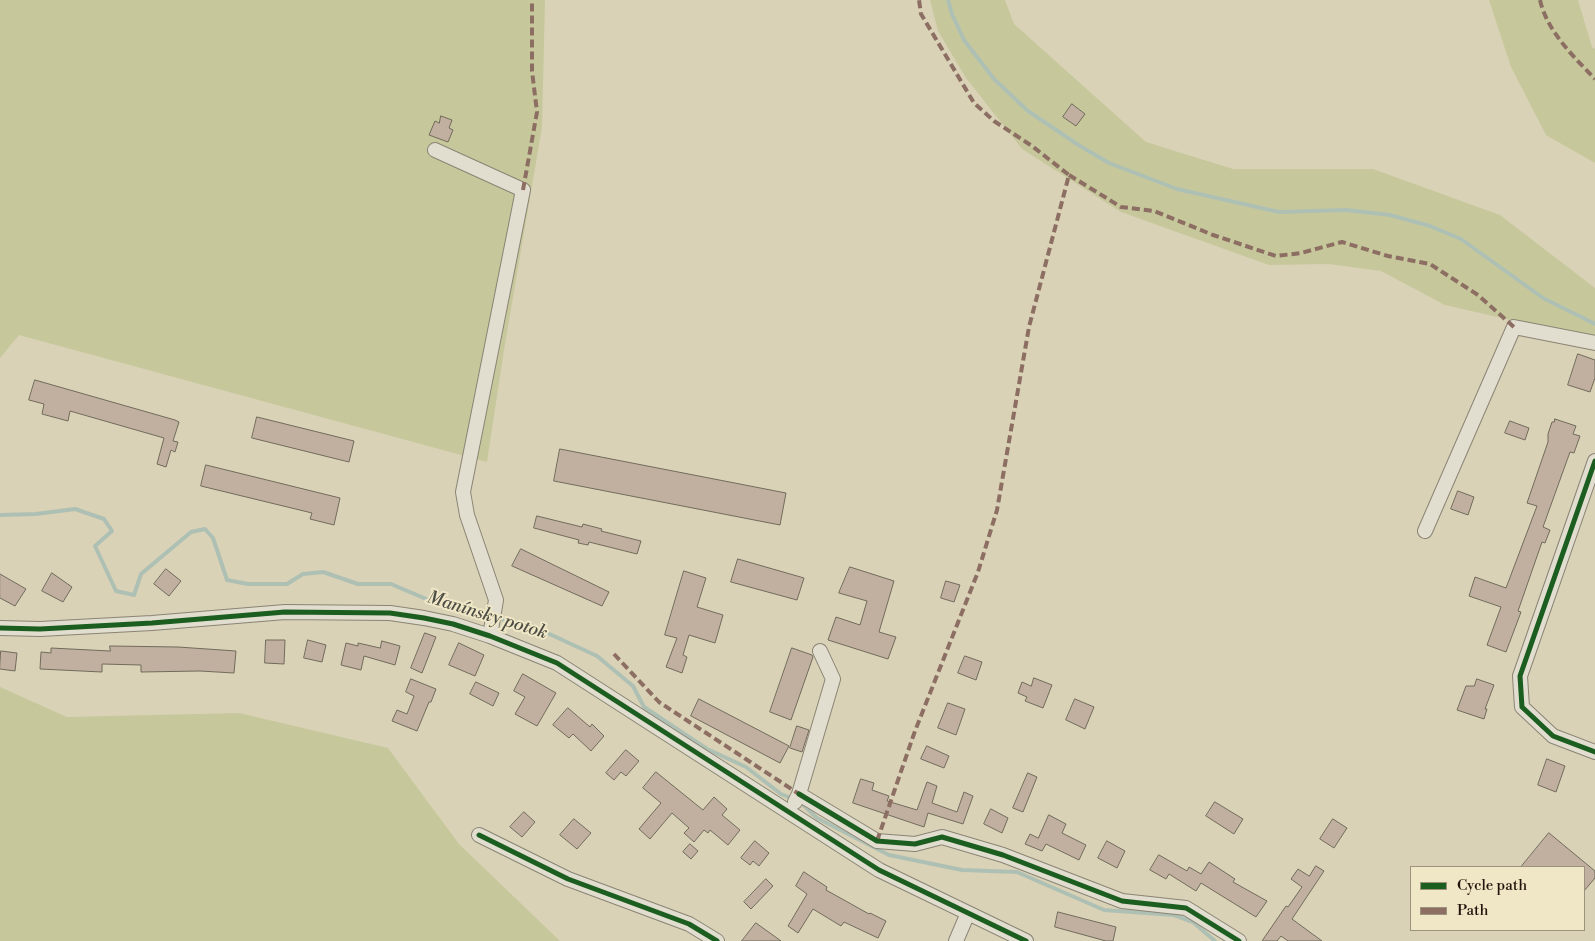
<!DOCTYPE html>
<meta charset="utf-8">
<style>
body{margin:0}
#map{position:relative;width:1595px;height:941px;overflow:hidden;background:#d9d2b6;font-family:"Libre Bodoni",serif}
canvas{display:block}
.legend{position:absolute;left:1410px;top:866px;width:175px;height:65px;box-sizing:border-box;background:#efe7c6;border:1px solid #9d927c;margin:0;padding:6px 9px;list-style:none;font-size:15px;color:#23130c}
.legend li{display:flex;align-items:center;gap:10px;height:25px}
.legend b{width:25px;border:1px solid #9d927c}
</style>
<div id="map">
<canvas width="1595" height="941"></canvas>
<ul class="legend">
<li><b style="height:6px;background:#1b5e20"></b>Cycle path</li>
<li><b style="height:6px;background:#8d6e63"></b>Path</li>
</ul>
</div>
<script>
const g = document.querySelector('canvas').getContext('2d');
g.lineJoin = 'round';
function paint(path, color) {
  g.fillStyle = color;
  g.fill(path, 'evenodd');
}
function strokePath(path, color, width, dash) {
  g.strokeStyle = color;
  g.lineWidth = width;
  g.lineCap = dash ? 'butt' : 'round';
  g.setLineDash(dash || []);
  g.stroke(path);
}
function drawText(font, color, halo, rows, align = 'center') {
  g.font = font + ' "Libre Bodoni",serif';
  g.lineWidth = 4;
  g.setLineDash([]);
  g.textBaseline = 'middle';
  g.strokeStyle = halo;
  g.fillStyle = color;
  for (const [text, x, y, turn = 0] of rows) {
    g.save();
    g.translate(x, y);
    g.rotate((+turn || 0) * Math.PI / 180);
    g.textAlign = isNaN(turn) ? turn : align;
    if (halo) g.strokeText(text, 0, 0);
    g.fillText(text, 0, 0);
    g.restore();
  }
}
paint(new Path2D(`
 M0,0H545L542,127L504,350L487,462L19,335L0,358Z
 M930,0H1005L1014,24L1146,142L1233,169H1373L1500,215L1595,288V351L1519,322L1445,305L1381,271L1329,264L1269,265L1121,212L1022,149L966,78L938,31Z
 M1489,0H1578L1592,47L1595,49V163L1546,135L1511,67Z
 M0,687L67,717L239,713L388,748L459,844L560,941H0Z`), '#c6c89c');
strokePath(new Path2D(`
 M948,0L952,14L964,40L994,79L1028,111L1080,146L1109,163L1177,189L1279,212L1346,210L1390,215L1430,226L1461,239L1543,298L1595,324
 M0,515L36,514L75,509L104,519L112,531L95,546L116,591L134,595L141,574L191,532L205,529L213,538L227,580L248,584H287L303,574L323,572L358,584H391L445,607L490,617
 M497,618L530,625L597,656L633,686L644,707L707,749L746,767L781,794L800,802L817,818L889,855L962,870L1017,872L1104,910L1174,915L1193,922L1215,941`), '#aec0b4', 4);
const building = new Path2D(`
 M1072,104L1085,114L1076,126L1063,117Z
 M441,116L452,120L449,128L453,130L448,142L429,135L435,121L439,123Z
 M1578,354L1595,360V378L1590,392L1568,385Z
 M35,380L175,420L179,422L173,441L178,442L175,452L171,450L166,467L157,464L164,438L70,411L68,421L42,414L44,404L29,400Z
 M257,417L354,441L349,462L252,438Z
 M1555,419L1576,426L1573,434L1580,436L1574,453L1570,452L1543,527L1550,530L1545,543L1542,542L1518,611L1521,612L1506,652L1487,645L1501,607L1469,596L1475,577L1506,588L1537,506L1527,503L1548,442V434L1552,422H1554Z
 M1510,421L1529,428L1525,440L1505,433Z
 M560,449L786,493L780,525L554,481Z
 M206,465L340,498L334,525L310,519L312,513L201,486Z
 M1458,491L1474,497L1468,515L1451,509Z
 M537,516L582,527L583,524L602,529L601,531L641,541L637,554L589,542L588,545L578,543L579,540L534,528Z
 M521,549L609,592L602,606L512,566Z
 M738,559L804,578L797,600L731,582Z
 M850,567L894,581L879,632L896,637L888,659L828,640L836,617L860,625L867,601L839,593Z
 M166,569L181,581L169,596L154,584Z
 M684,571L706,578L697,607L723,615L715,643L689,635L683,655L687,657L682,673L666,667L677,638L665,635Z
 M52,573L72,587L63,602L42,591Z
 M0,574L26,589L15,606L0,598Z
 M946,581L960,585L954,602L941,598Z
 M425,633L436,637L422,673L411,668Z
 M266,640H285L284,664L265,663Z
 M308,640L326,645L322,662L304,658Z
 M382,641L400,646L395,665L364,656L361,670L341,665L346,643L358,646V643L380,648Z
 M459,643L484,655L475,676L449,665Z
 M110,646L178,647L236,651L234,673L200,671L141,672V665L102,664V672L40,669L41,652L51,653V648L110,651Z
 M792,648L812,655L813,657L791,720L770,712Z
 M1,651L17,653L15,671L0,669Z
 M965,656L982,662L976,680L958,673Z
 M523,674L556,693L537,726L515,714L525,697L514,691Z
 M1034,678L1052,685L1043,708L1025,701L1027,697L1018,693L1022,682L1031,686Z
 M411,679L436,689L431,702H429L417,731L392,721L397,710L407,714L414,696L406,692Z
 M1477,679L1494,685L1485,709H1487L1484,719L1457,710L1466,686H1474Z
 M476,682L499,693L493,706L470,694Z
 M699,699L789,746L780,763L691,716Z
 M1075,699L1094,707L1085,729L1066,720Z
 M948,703L965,709L956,735L938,728Z
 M568,708L590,727L592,724L604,736L591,751L573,734L569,738L553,725Z
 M797,726L809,730L802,752L790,748Z
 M927,746L949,756L944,768L921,759Z
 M626,750L639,761L626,776L621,772L614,780L606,773Z
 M1547,759L1565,766L1556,792L1538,785Z
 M656,772L703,810L714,797L727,809L722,815L740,830L728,845L710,830L708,833L704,830L694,842L684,833L689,828L672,813L650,839L639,829L661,803L643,788Z
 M1028,773L1037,777L1023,812L1013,808Z
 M861,779L874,783L872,790L889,796L887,801L917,810L927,782L937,786L932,803L957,812L964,792L973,796L963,824L928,813L924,827L853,803Z
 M1215,802L1243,819L1234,834L1206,816Z
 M991,809L1008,818L1002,833L984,824Z
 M524,812L535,822L522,837L510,827Z
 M1049,815L1066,824L1062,833L1086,845L1079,860L1046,844L1042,851L1025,844L1030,834L1038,838Z
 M574,819L591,833L577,849L560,835Z
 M1333,819L1347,828L1334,848L1320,839Z
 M1549,833L1595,871V878L1584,891V867H1521Z
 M755,841L769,853L759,866L753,861L750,865L741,858Z
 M1107,841L1125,851L1117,868L1098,858Z
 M690,844L698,851L691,859L683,852Z
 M1159,855L1187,871L1189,867L1201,874L1209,862L1235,879L1233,882L1267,901L1256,917L1201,883L1196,891L1169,874L1166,879L1150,870Z
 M1316,866L1324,871L1292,919L1322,941H1288L1281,936L1277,941H1262L1286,906L1288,907L1302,887L1291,879L1298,869L1309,876Z
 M804,872L827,887L826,890L869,914L870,913L886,921L878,938L844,922L841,926L813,909L798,933L788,926L807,894L796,886Z
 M766,879L773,886L751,909L744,902Z
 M1058,912L1116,927L1113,941H1106L1055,927Z
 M756,923L781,941H742Z`);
paint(building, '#c1b09f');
strokePath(building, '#716b5c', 1);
const minor = new Path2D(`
 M435,150L523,190L463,492L467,515L496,600L490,636
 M1595,461L1520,676L1522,707L1553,736L1595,752
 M1425,531L1514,327L1595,343
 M0,628L40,629L152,623L285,612L390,613L424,618L453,624L490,636L557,663L879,870L1026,941
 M799,794L877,841L915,844L942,837L1003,855L1122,901L1186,908L1239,941
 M795,802L799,794L833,679L820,651
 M479,835L568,879L689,924L717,941
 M956,941L968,913`);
strokePath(minor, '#8a8474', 16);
strokePath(minor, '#e1ddcf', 14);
strokePath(new Path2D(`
 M1540,0C1547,31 1573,56 1595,79
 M1069,175L1121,207L1154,211L1213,235L1276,256L1301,253L1342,242L1388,256L1430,264L1478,295L1514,327
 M523,190L537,112L532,71V0
 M614,654L659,702L799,794
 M877,841L915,731L978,572L997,510L1029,327L1069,175L1032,146L994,121L974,103L921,14L919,0`), '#8d6e63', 4, [8, 4]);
strokePath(new Path2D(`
 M1595,461L1520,676L1522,707L1553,736L1595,752
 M0,628L40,629L152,623L285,612L390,613L424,618L453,624L490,636L557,663L879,870L1026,941
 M799,794L877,841L915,844L942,837L1003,855L1122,901L1186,908L1239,941
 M479,835L568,879L689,924L717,941`), '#1b5e20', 5);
drawText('italic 18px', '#4d4d46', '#efe7c6', [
 ["Manínsky potok",487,616,17]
]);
</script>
